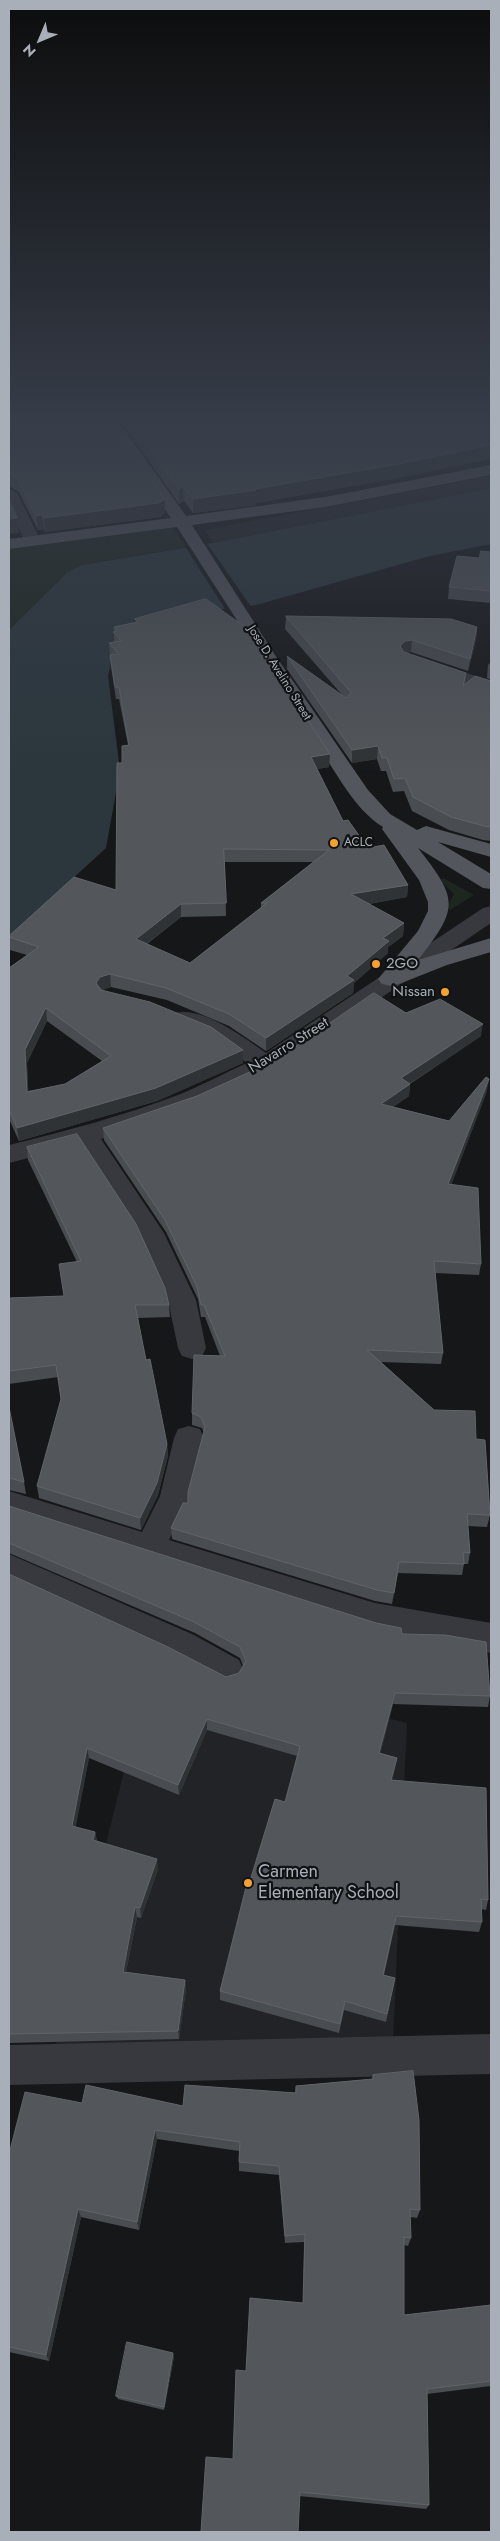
<!DOCTYPE html>
<style>
body{margin:0}
#map{position:relative;width:500px;height:2541px;overflow:hidden;background:#161718;font-family:Jost,sans-serif}
canvas{display:block}
.frame{position:absolute;inset:0;border:10px solid #a8afb9;pointer-events:none}
.north{position:absolute;left:15px;top:15px;width:50px;height:50px;-webkit-text-stroke:4px #111213;paint-order:stroke;rotate:225deg;font-size:14px;font-weight:700;line-height:20px;text-align:center;color:#a8afb9}
.north::after{content:'';display:block;margin:auto;width:18px;height:22px;background:#a8afb9;clip-path:polygon(50% 0,100% 100%,50% 72%,0 100%)}
</style>
<div id="map">
<canvas width="500" height="2541"></canvas>
<div class="frame"></div>
<div class="north">N</div>
</div>
<script>
const g = document.querySelector('canvas').getContext('2d');
g.lineJoin = 'round';
function paint(path, color) {
  g.fillStyle = color;
  g.fill(path, 'evenodd');
}
function strokePath(path, color, width, dash) {
  g.strokeStyle = color;
  g.lineWidth = width;
  g.lineCap = dash ? 'butt' : 'round';
  g.setLineDash(dash || []);
  g.stroke(path);
}
function drawText(font, color, halo, rows, align = 'center') {
  g.font = font + ' Jost,sans-serif';
  g.lineWidth = 4.5;
  g.setLineDash([]);
  g.textBaseline = 'middle';
  g.strokeStyle = halo;
  g.fillStyle = color;
  for (const [text, x, y, turn = 0] of rows) {
    g.save();
    g.translate(x, y);
    g.rotate((+turn || 0) * Math.PI / 180);
    g.textAlign = isNaN(turn) ? turn : align;
    if (halo) g.strokeText(text, 0, 0);
    g.fillText(text, 0, 0);
    g.restore();
  }
}
paint(new Path2D(`
 M491,476V488L213,543L205,530Z
 M152,1659L407,1723L393,2043L53,2056Z`), '#222326');
paint(new Path2D(`
 M172,528L187,547L81,565L9,630V549Z
 M443,878L474,895L450,910L447,907L454,894L440,880Z`), '#1e271f');
paint(new Path2D(`
 M491,488V544L430,556L256,605L152,618L113,654L108,676L120,770L106,848L9,937V630L68,572L82,565L213,543Z`), '#2c373d');
paint(new Path2D(`
 M206,542L252,608L227,612L184,545Z`), '#161718');
paint(new Path2D(`
 M9,488L17,493L41,541L39,544H27L25,541L9,508Z
 M430,661L491,681V693L424,670L421,666L424,662Z
 M491,906V923L275,1070L197,1106L101,1139L164,1233L196,1300L206,1348L202,1356L192,1359L182,1356L178,1348L168,1300L139,1236L79,1145L9,1163V1145C66,1131 123,1116 178,1095C201,1086 224,1073 247,1063L212,1038L176,1023L172,1018L176,1013C202,1006 245,1038 266,1053L483,908Z
 M189,1426L200,1429L204,1438L190,1497L169,1540L375,1603L491,1623V1653L375,1633L9,1517V1491L142,1532L160,1496L174,1438L178,1429Z
 M9,1554L194,1635L239,1660L244,1671L239,1682L227,1686L170,1657L9,1583Z
 M491,2034V2074L9,2085V2045Z`), '#37393e');
paint(new Path2D(`
 M102,419H117L186,516L325,497L491,465V475L325,507L192,525L275,655L368,790L390,814L417,830L426,826L491,844V857L438,842L491,874V889L483,888L418,848C459,900 459,908 418,960L491,938V952L447,965L399,984L391,986L382,984L378,979L418,931L428,911V902L419,880L382,829L383,827C354,809 336,772 317,744C269,672 224,599 177,527L9,549V539L171,518Z`), '#53565d');
paint(new Path2D(`
 M9,419L165,513L160,517L45,532L44,529L38,530L19,492L9,486Z
 M119,419H491L398,478L256,503V505L193,513L184,501L179,504Z
 M491,552V603L448,599L449,587L479,558Z
 M286,616L477,627L476,640L468,671L411,652L406,653L466,673L465,685L491,681V841L483,840L449,830L412,811L404,791L393,792L386,771H381L377,759L352,763L287,669V656L343,696L285,629Z
 M135,619L330,754L329,767L317,769L343,821L368,848L408,885L407,897L369,904L404,923L403,936L388,947V953L354,983L353,993L266,1051L229,1026L167,1000L111,987L102,990L243,1050V1063L157,1101L19,1141L9,1119V968L27,955L10,950L9,936L116,890L122,763L128,745L119,699H116L111,667L109,643L114,642V627L136,622ZM225,862H313L261,903V908L190,963L147,944L181,917L226,916ZM47,1021L102,1061L65,1084L28,1091L27,1063Z
 M491,662V680L487,678L488,665Z
 M406,1013L481,1036L410,1084L409,1096L393,1107L449,1121L487,1091L451,1185L481,1264L479,1275L435,1273L443,1353L441,1364L381,1362L434,1410L476,1439L490,1515L487,1527L468,1526L470,1553L468,1564H464L462,1575L398,1573L392,1604L375,1601L172,1539L171,1528L188,1503L204,1433L202,1428L192,1425V1413L220,1356L205,1317H201L198,1299L166,1232L104,1140L103,1128L197,1096Z
 M27,1147L169,1305L170,1317L138,1318L146,1360L167,1444L168,1456L158,1495L141,1530L39,1498L37,1486L61,1399L58,1377L9,1384V1298L64,1296L77,1262L28,1160Z
 M9,1407L24,1482L26,1494L9,1490Z
 M9,1506L402,1634L490,1696L488,1707L393,1704L380,1753L397,1758L392,1780L488,1900L486,1910L481,1909L482,1922L479,1932L395,1925L384,1975L395,1978L386,2022L344,2010L339,2033L220,2000V1991L249,1884L285,1802L297,1756L207,1730L179,1795L89,1758L75,1827L95,1832L97,1841L158,1869L141,1918L137,1917L126,1972L185,1980L186,1989L179,2039L9,2043V2045V1574L226,1677L239,1673L243,1666L240,1658L195,1633L9,1553Z
 M373,2075L420,2210L417,2218L410,2217L411,2238L408,2246L404,2245V2315L491,2305V2386L427,2394L429,2505L426,2509L299,2496L298,2532H202L233,2459L246,2371L303,2303L304,2242L285,2243L279,2175L239,2171V2151L157,2139L139,2230L81,2217L49,2361L9,2352V2154L82,2103L183,2106L295,2093L296,2086L372,2079Z
 M174,2357L164,2410L118,2399L116,2396Z`), '#494c50');
paint(new Path2D(`
 M491,445V459L398,478L256,503V505L193,513V499L255,489Z
 M183,486L184,501L179,504V489Z
 M165,499V513L160,517L45,532L44,518Z
 M42,515L44,529L38,530L36,516Z
 M17,518L19,533L9,534V519Z
 M477,627L476,640L468,671L470,659Z
 M412,640L411,652L404,653L400,646L405,641Z
 M378,746L377,759L352,763V750Z
 M330,754L329,767L311,770V757Z
 M408,885L407,897L351,907V894Z
 M181,904V917L137,951L136,939Z
 M404,923L403,936L388,947V953L354,983L353,993L266,1051V1038L383,938Z
 M110,974L111,987L102,990L96,983L100,977Z
 M46,1008L47,1021L27,1063L29,1104L27,1092L25,1050Z
 M483,1024L481,1036L400,1090L401,1078Z
 M243,1050V1063L157,1101L19,1141L17,1128Z
 M489,1079L487,1091L447,1196L448,1184Z
 M410,1084L409,1096L380,1116L381,1104Z
 M167,1444L168,1456L158,1495L141,1530L140,1518Z
 M395,1693L393,1704L378,1764L379,1753Z
 M207,1719V1730L179,1795L178,1785Z
 M87,1748L89,1758L74,1837L72,1826Z
 M397,1758L395,1769L390,1791L391,1780Z
 M95,1832L97,1842L93,1840Z
 M157,1859L158,1869L141,1918L140,1908Z
 M135,1907L137,1917L124,1981L123,1972Z
 M185,1980L186,1989L179,2039L178,2031Z
 M155,2130L157,2139L139,2230L137,2222Z
 M78,2209L81,2217L49,2361L46,2355Z
 M173,2353L174,2357L164,2410V2407Z`), '#303335');
const building = new Path2D(`
 M9,419H109L165,499L159,503L44,518L42,515L36,516L17,478L9,473Z
 M129,419H491V445L399,464L255,489L256,490L193,499L183,486L179,489Z
 M9,500L17,518L9,519Z
 M481,551L491,552V591L449,587L457,556L479,558Z
 M206,599L248,629L330,754L311,757L343,821L348,820L368,848L384,845L408,885L351,894L404,923L383,938L389,941L347,976L354,980L266,1038L229,1014L166,988L110,974L100,977L96,983L101,990L150,1002L211,1027L243,1050L156,1088L17,1128L9,1110V968L39,947L9,937V936L74,877L116,890L117,763H122V746L129,745L120,693L119,687H115L110,655L119,654L109,643L121,641L113,632L117,631L114,627L138,622L135,619ZM224,849L329,850L261,903H267L190,963L136,939L181,904L226,903ZM46,1008L111,1056L65,1084L27,1092L25,1050Z
 M286,616L451,619L477,627L470,659L412,640L405,641L400,646L404,652L466,673L463,686L475,676L491,681V827L484,826L451,817L413,797L405,778L394,779L387,758H382L378,746L352,750L287,656L346,698L351,693Z
 M374,993L406,1013L440,999L483,1024L401,1078L410,1084L381,1104L449,1121L486,1077L489,1079L448,1184L478,1188L481,1264L434,1261L443,1353L367,1350L434,1410L475,1411L476,1439L485,1440L490,1515L467,1514L470,1553L463,1552L464,1564L399,1562L394,1593L377,1590L171,1528L183,1503H188V1492L205,1427L201,1417L192,1413L194,1355L225,1356L204,1305H201L197,1287L165,1220L103,1128L197,1096L276,1060Z
 M77,1134L136,1224L165,1288L169,1305H135L146,1360L150,1359L167,1444L157,1483L140,1518L37,1486L61,1399L56,1365L9,1371V1298L64,1296L59,1264L81,1261L27,1147Z
 M9,1407L24,1482L9,1478Z
 M9,1506L376,1623L401,1628L402,1634L445,1635L486,1642L490,1696L395,1693L379,1753L397,1758L391,1780L486,1788L488,1900L481,1899L482,1922L396,1916L383,1975L395,1978L387,2014L345,2001L340,2024L220,1991L247,1883L249,1884L275,1799L285,1802L300,1746L207,1719L178,1785L87,1748L72,1826L95,1832L93,1840L157,1859L140,1908L135,1907L123,1972L185,1980L178,2031L9,2034V1574L168,1647L226,1677L239,1673L246,1661L240,1647L194,1622L9,1543Z
 M413,2071L419,2120L420,2210L410,2209L411,2238L404,2237V2315L491,2305V2381L427,2389L429,2505L300,2492L298,2532H212L201,2531L206,2457L233,2459L236,2370L246,2371L250,2298L303,2303L305,2234L285,2236L279,2166L239,2162L240,2142L155,2130L137,2222L78,2209L46,2355L9,2347V2154L25,2092L82,2103L86,2085L183,2106L185,2085L296,2093V2086L373,2079V2075Z
 M127,2342L173,2353L164,2407L116,2396Z`);
paint(building, '#53575b');
strokePath(building, '#61656a', 1);
const sky = g.createLinearGradient(0, 0, 0, 775);
sky.addColorStop(0, '#0c0d0d');
sky.addColorStop(0.54, '#363c48');
sky.addColorStop(1, '#363c4800');
g.fillStyle = sky;
g.fillRect(0, 0, 500, 775);
for (const [x, y, r, color] of [
 [334,843,5,"#f7a230"],
 [376,964,5,"#f7a230"],
 [445,992,5,"#f7a230"],
 [248,1883,5,"#f7a230"]
]) {
  const dot = new Path2D();
  dot.arc(x, y, r, 0, 2 * Math.PI);
  g.fillStyle = color;
  g.fill(dot);
  strokePath(dot, '#111213', 2);
}
drawText('12px', '#a8afb9', '#111213', [
 ["Jose D. Avelino Street",279,673,58]
]);
drawText('12px', '#a8afb9', '#111213', [
 ["ACLC",344,843]
], 'left');
drawText('15px', '#a8afb9', '#111213', [
 ["2GO",386,964],
 ["Nissan",435,992,"right"]
], 'left');
drawText('15px', '#a8afb9', '#111213', [
 ["Navarro Street",289,1046,-32]
]);
drawText('18px', '#a8afb9', '#111213', [
 ["Carmen",258,1873],
 ["Elementary School",258,1894]
], 'left');
</script>
